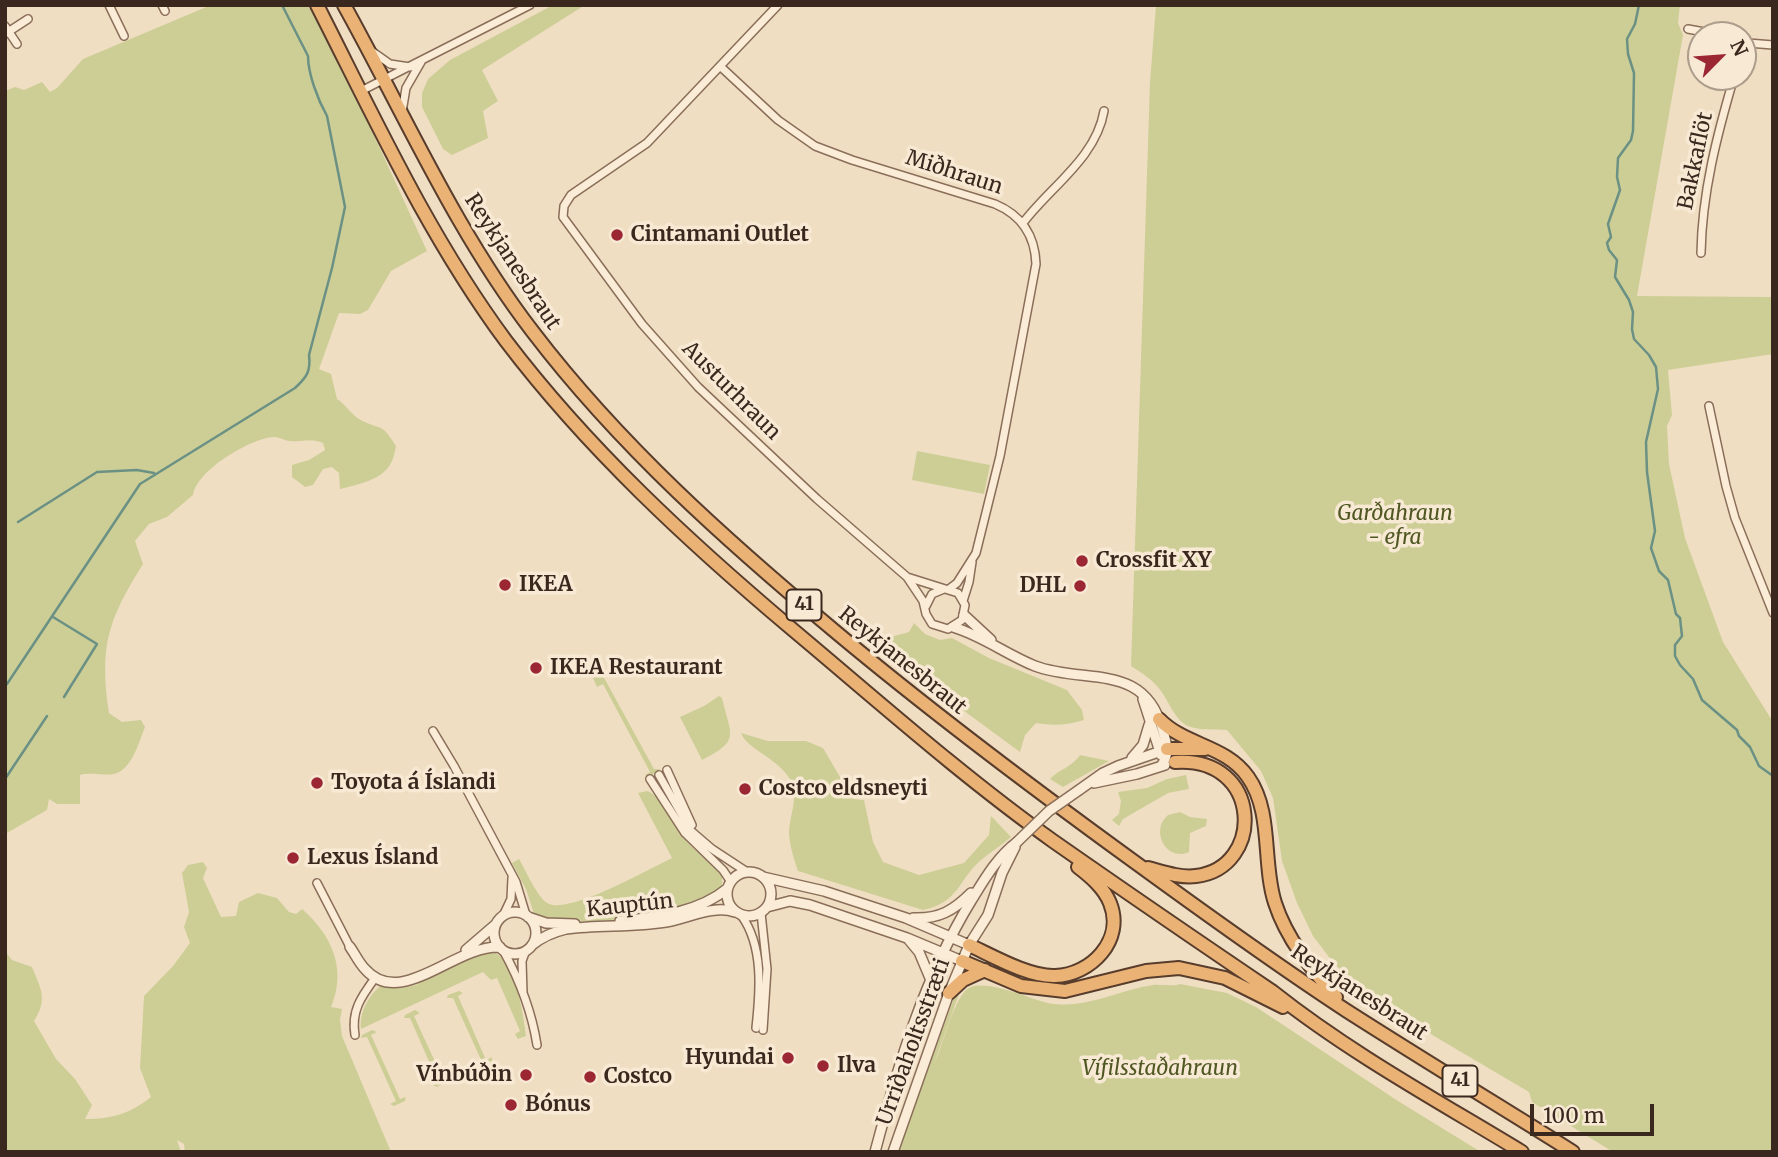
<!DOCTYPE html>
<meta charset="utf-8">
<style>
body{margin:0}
#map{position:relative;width:1778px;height:1157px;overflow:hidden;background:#f0dec3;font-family:Merriweather,serif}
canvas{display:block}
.frame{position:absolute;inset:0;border:7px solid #3a281e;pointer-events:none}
.north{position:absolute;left:1687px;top:21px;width:70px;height:70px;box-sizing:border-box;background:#f7e9d3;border:2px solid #ab9c8b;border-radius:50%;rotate:65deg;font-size:19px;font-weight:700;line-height:28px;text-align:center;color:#3a281e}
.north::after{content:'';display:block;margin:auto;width:24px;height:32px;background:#9b2733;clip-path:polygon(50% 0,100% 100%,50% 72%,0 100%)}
.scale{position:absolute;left:1530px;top:1104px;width:124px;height:32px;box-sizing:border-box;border:4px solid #3a281e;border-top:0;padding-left:9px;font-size:21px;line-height:24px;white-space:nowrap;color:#3a281e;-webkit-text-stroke:5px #f7e9d3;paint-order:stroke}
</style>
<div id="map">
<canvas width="1778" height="1157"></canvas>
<div class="frame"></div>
<div class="north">N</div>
<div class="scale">100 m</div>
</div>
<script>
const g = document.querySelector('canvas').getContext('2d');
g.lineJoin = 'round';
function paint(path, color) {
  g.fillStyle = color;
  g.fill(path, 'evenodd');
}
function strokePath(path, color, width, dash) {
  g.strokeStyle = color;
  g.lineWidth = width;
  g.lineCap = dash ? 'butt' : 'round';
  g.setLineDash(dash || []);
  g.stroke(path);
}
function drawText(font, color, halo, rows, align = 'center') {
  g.font = font + ' Merriweather,serif';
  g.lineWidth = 7;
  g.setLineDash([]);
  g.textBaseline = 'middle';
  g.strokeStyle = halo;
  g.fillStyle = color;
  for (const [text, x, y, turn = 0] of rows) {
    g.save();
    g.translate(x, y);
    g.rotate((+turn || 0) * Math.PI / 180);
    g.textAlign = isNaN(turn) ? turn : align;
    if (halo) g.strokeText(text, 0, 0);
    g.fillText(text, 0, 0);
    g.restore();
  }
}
paint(new Path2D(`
 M211,5H313L369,116L366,118L427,251L391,271L368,310L360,314L339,313L319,369L331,374L337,399C345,404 351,414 359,419C382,432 380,420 396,446C395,451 394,458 391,463C383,480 356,485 340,489L339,473L332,467L323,469L313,485L305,487L292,477V465L309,460L325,450L323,443C311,438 303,442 290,441C285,441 280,437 274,437C251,438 197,470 193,495L167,517L149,524L135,541L143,564C108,620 99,646 109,713L122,722L141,720L145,727C139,742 132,770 114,774C104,776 92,772 80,775V804H57L49,799L47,810L5,834V91L15,87L24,90L42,82L50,92L57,88L83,59Z
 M553,5H585L482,70L498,101L483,111L488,138L452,155L443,149L422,107V93L428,79L450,60Z
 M1156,5H1680L1678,23L1683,35L1637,296L1773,297V354L1668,370L1672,415L1667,426L1669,464L1685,538L1723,642L1773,722V1152H1613L1532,1102L1529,1092L1434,1036L1352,982L1332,961L1313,936L1297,903L1282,861L1273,798L1261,771L1227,730C1214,729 1200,731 1188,726C1175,720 1169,702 1161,691C1153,680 1142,673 1131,666L1150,82Z
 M917,451L990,465L984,494L912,480Z
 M914,623L925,634L940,640L952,638L989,658L1067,690L1082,710L1084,720C1068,725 1053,726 1036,723L1025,735L1020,752L877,647L887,638L909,632Z
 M603,669L606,671L602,674L654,769H660L649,777L645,775L650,772L603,684L597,687L593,678L595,673Z
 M719,696L722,698C731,737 741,740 702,760L680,717L704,706Z
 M741,733L768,741H806L823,748L853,799L864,800L873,842L883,862L919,875L964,863L989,835L991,816L1011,837C1001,846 990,852 980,861C958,881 958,903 923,910L798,871C794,859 790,847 789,834C789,816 799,798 791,781C779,758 746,749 741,733Z
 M1080,755L1109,761L1063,787L1050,779C1060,768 1070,769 1080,755Z
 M1186,775L1189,789L1168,793L1123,819L1119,826L1112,820L1119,814L1121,801L1118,792L1147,788L1167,779Z
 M647,791C663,797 671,821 681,835C693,850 709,861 722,876V888C681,916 583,929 535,917L526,889L512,863L519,859C525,869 539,901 549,904C572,913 649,869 672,858L638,793Z
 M1180,812L1190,817L1207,819L1206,826L1190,833L1189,852C1172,860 1156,843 1161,825C1162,821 1165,818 1168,815Z
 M203,862L207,868L203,878L221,917L236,916L239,902L258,893L277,898L289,912L296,914L302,909C332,935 347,969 331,1007L342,1009L340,1020L342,1036L391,1152H185L184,1144L177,1140L181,1152H5V951L12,960L32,967C41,989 48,999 34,1021L56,1059L75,1079L92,1105L85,1119C111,1119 130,1114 151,1097L140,1068L144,996L173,966L190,943L184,927L189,912L182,873L188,865Z
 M494,952C516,963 523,1012 526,1036L518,1039L515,1034L520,1031L497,978L491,980L483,972L361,1029C359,1013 369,994 382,985L402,988L416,985L470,955Z
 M1180,984L1227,993L1256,1007L1398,1101L1481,1152H897L957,990L960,991L934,1064C943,1046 952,1004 966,990C981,976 1029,999 1048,1003C1085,1010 1118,990 1153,985C1162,984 1171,987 1180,984Z
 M459,991L463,993L458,996L486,1060L492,1057V1061L480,1067L477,1065L482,1062L453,998H447L448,995Z
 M415,1010L420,1013L414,1016L443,1079L449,1077L448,1081L437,1087L433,1085L438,1082L410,1018H404L405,1015Z
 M372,1030L377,1032L371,1035L400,1099L406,1097L405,1101L394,1106L390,1104L396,1101L367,1037L361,1038L362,1035Z`), '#cdce96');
strokePath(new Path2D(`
 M1639,5L1635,24L1627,39L1628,54L1634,73L1633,131L1631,140L1618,158L1617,177L1620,190L1608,224L1611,237L1607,243L1609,250L1617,260L1615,277L1629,300L1633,312L1632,329L1634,339L1649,355L1656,367L1658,389L1646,442L1647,472L1655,531L1651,548L1659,571L1668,580L1676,614L1680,618L1682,636L1675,645V656L1680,665L1693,679L1702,700L1737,730L1739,736L1750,747L1759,766L1773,776
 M18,522L97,472L137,470L154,473
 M53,617L97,644L64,697
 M7,684L140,484L295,388C307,377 311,371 309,355L332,268L345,207L327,116C318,100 308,74 308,56L282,5
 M5,779L47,716`), '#6b9184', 2.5);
const minor = new Path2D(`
 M109,5L124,36
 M162,5L165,11
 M778,5L647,143L571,195L564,206L563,217L642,324L698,387L817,499L907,577L923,601L926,614L932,624L948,629L962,620L965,605L958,593L907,577
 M5,26L17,44
 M1688,29L1721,35
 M5,34L28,19
 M1743,48L1748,43L1773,45
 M373,52L390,64L410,67
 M721,67L778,120L815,146L852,160L995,204C1021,215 1035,235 1036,264L1000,456L976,553L957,583L949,589
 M361,91L530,5
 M402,112L406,88L421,62
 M1023,223C1050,187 1096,158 1104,111
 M1701,253C1702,193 1717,135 1734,77
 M1709,406L1726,486L1735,518L1773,613
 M963,601L969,582L972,562
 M926,606L932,594L944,589
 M433,731L454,766L516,882L526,915
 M667,770L692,825
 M659,775L691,831L712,849L747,872
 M650,779L685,833L723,870L731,882
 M317,883L350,947
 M761,913L767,969L763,1030
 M741,915C764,946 760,992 756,1028
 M503,916L511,899L512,878
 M503,950C519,979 532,1013 537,1045
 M523,993L522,961L526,950
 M355,1035C351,1011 361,997 375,978`);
const tertiary = new Path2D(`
 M964,615L991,640
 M953,627C983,636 1007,655 1035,666C1086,685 1145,661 1163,731C1167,744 1170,755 1161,766
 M1143,699L1161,755
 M1132,758L1143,745L1149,725
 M1094,783L1137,774L1165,765
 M1079,790L1103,773L1118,766L1167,749
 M727 894a22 22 0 1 1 44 0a22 22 0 1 1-44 0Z
 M763,877L824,891L906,918L969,945
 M767,907L790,901L810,905L907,938L962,961
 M494 933a21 21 0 1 1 42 0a21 21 0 1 1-42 0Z
 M528,917L546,923L575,924
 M913,918C939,919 953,911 971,893
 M620,921C657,917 698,913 728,888
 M909,940L919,952L930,978
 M532,945C542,937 553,932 566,929C601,924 636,928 671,921C690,917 715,905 735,912
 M350,947C355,954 359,963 365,969C401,1010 454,945 500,947
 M466,950L495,925
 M875,1152C898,1065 924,978 971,901C984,880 997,857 1017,842
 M893,1152L949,993L969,945L988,915L1002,873L1015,847`);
const trunk = new Path2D(`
 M317,5C375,119 429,237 506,341C588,449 689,542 792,629C878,701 962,776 1053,841C1126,892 1199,942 1273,992C1350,1053 1438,1101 1522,1152
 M344,5C405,115 456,232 533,332C620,446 728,542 837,633C934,714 1034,789 1136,863C1206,914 1275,964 1347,1011C1422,1059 1498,1105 1573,1152
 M1159,719C1185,746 1226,745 1248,777C1273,812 1262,863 1275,903C1287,940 1311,968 1336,997
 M1167,749H1205
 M1148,868C1163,872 1180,878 1196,876C1265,868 1263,756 1175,762
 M969,945C993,956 1029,977 1055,976C1091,975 1125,940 1110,903C1104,888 1091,877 1078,867
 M962,961L1021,986L1065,991L1146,971L1179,968L1225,978L1283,1007
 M949,993L963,980L985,970`);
strokePath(minor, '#8a6e59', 10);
strokePath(tertiary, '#8a6e59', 12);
strokePath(trunk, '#583d2d', 16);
strokePath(minor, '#faecd6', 7);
strokePath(tertiary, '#faecd6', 9);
strokePath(trunk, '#ebb275', 12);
const tertiaryBridge = new Path2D(`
 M1017,842L1049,811L1079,790`);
strokePath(tertiaryBridge, '#8a6e59', 12, []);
strokePath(tertiaryBridge, '#faecd6', 9);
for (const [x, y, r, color] of [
 [617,235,7,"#9b2733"],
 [1082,561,7,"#9b2733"],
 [505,585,7,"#9b2733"],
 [1080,586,7,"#9b2733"],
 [536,668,7,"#9b2733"],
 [317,783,7,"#9b2733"],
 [745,789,7,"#9b2733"],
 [293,858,7,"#9b2733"],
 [788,1058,7,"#9b2733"],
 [823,1066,7,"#9b2733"],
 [526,1075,7,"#9b2733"],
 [590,1077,7,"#9b2733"],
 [511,1105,7,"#9b2733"]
]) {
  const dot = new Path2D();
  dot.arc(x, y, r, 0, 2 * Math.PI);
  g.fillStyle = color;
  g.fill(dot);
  strokePath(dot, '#f7e9d3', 2.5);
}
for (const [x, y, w] of [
 [804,605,35],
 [1460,1081,35]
]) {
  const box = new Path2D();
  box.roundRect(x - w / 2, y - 15.5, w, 31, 5);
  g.fillStyle = '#f7e9d3';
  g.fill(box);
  strokePath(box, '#3a281e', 2);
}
drawText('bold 19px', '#3a281e', null, [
 ["41",804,605],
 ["41",1460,1081]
]);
drawText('21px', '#3a281e', '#f7e9d3', [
 ["Bakkaflöt",1696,161,-78],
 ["Miðhraun",954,173,18],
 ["Reykjanesbraut",512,262,57],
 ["Austurhraun",731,391,45],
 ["Reykjanesbraut",902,661,39],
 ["Kauptún",630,906,-6],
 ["Reykjanesbraut",1359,993,33],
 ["Urriðaholtsstræti",914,1042,-70]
]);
drawText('bold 21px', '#3a281e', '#f7e9d3', [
 ["Cintamani Outlet",631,235],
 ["Crossfit XY",1096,561],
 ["IKEA",519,585],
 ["DHL",1066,586,"right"],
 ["IKEA Restaurant",550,668],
 ["Toyota á Íslandi",331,783],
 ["Costco eldsneyti",759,789],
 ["Lexus Ísland",307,858],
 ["Hyundai",774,1058,"right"],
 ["Ilva",837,1066],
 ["Vínbúðin",512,1075,"right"],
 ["Costco",604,1077],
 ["Bónus",525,1105]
], 'left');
drawText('italic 21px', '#4f5723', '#f7e9d3', [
 ["Garðahraun",1395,514],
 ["- efra",1395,538],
 ["Vífilsstaðahraun",1160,1069]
]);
</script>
